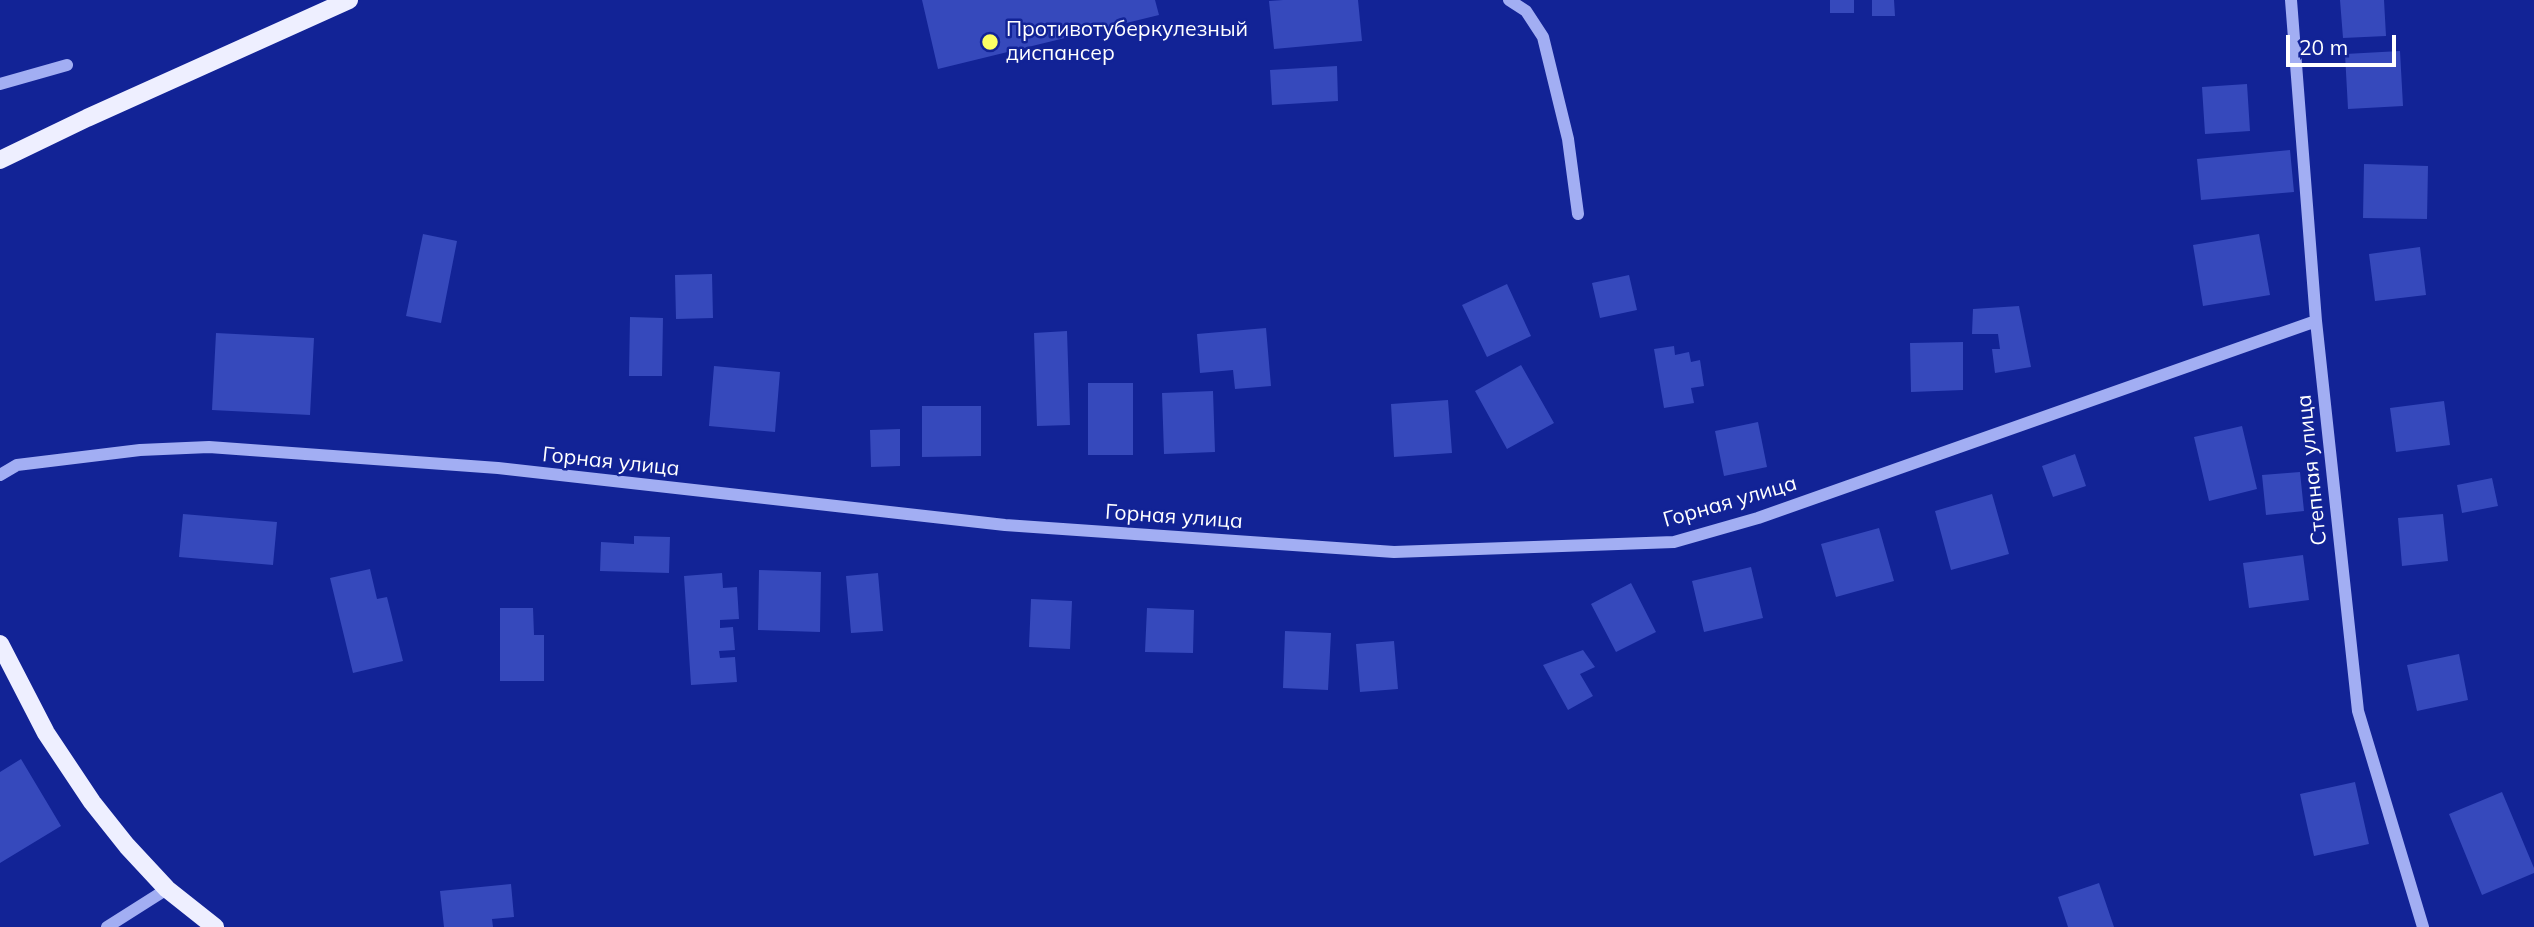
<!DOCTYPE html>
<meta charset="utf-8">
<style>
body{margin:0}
#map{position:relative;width:2534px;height:927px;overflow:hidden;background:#122396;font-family:Mulish,sans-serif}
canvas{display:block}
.scale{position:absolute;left:2286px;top:35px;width:110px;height:32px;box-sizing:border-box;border:4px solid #fff;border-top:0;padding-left:9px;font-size:21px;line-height:24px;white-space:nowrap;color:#fff;-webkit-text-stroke:5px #122396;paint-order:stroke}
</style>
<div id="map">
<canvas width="2534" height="927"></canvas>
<div class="scale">20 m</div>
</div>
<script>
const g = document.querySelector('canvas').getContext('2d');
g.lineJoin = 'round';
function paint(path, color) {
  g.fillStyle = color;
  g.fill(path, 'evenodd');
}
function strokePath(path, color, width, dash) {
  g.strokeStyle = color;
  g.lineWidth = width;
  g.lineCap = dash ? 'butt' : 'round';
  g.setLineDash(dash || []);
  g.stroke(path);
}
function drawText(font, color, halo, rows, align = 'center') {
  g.font = font + ' Mulish,sans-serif';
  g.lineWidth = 5;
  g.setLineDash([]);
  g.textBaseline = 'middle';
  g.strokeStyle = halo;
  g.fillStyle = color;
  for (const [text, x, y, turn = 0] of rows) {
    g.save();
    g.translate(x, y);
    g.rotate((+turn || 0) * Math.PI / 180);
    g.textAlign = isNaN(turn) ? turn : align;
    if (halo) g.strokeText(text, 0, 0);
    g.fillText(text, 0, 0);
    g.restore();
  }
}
paint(new Path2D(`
 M922,0H1155L1159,15L938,69Z
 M1283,0H1358L1362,41L1274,49L1269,1Z
 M1830,0H1854V13H1830Z
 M1872,0H1894L1895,16H1872Z
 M2340,0H2384L2386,36L2343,38Z
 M2400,51L2403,106L2348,109L2345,54Z
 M1337,66L1338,101L1272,105L1270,70Z
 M2247,84L2250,131L2205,134L2202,87Z
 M2290,150L2294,192L2201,200L2197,159Z
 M2364,164L2428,166L2427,219L2363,218Z
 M423,234L457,241L441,323L406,316Z
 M2259,234L2270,295L2203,306L2193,245Z
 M2420,247L2426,295L2375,301L2369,254Z
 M712,274L713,318L676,319L675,275Z
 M1629,275L1637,310L1600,318L1592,283Z
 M1507,284L1531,336L1487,357L1462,305Z
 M2019,306L2031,367L1995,373L1992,349H2000L1998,334H1972L1973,309Z
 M630,317L663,318L662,376H629Z
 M1266,328L1271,386L1235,389L1233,370L1200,373L1197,334Z
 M1067,331L1070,425L1037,426L1034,333Z
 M216,333L314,338L310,415L212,410Z
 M1963,342V390L1911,392L1910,343Z
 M1674,346L1675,355L1689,352L1691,362L1700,360L1704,386L1691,388L1694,403L1664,408L1654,349Z
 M1521,365L1554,423L1507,449L1475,391Z
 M714,366L780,372L775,432L709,426Z
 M1088,383H1133V455H1088Z
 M1213,391L1215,452L1164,454L1162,393Z
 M1448,400L1452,453L1394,457L1391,404Z
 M2444,401L2450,445L2396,452L2390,408Z
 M922,406H981V456L922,457Z
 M1758,422L1767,467L1724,476L1715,431Z
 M2242,426L2257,489L2209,501L2194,437Z
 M900,429V466L871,467L870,430Z
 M2075,454L2086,486L2053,497L2042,466Z
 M2300,472L2304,511L2266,515L2262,475Z
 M2492,478L2498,506L2462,513L2457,485Z
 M1992,494L2009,554L1951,570L1935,511Z
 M183,514L277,522L273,565L179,557Z
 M2443,514L2448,561L2402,566L2398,518Z
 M1879,528L1894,581L1836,597L1821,544Z
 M634,536L670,537L669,573L600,571L601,542L634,544Z
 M2303,555L2309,600L2249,608L2243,563Z
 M1751,567L1763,618L1704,632L1692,581Z
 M370,569L377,599L387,597L403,661L353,673L330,578Z
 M759,570L821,572L820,632L758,630Z
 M722,573L723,588L737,587L739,619L720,620V628L733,627L735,650L719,651L720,658L735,657L737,682L691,685L684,576Z
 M878,573L883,631L851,633L846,576Z
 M1631,583L1656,632L1616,652L1591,604Z
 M1031,599L1072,601L1070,649L1029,647Z
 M500,608H533L534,635H544V681H500Z
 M1147,608L1194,610L1193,653L1145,652Z
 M1285,631L1331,633L1328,690L1283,688Z
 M1394,641L1398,689L1360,692L1356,644Z
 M1583,650L1595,667L1580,674L1593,696L1568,710L1543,665Z
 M2459,654L2468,700L2417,711L2407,665Z
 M21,759L61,826L0,863V772Z
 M2355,782L2369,844L2314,856L2300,794Z
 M2502,792L2534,868V873L2482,895L2449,814Z
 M2099,883L2114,927H2068L2058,897Z
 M511,884L514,917L492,919L493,927H444L440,891Z`), '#3649bc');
strokePath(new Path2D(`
 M1509,0L1526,11L1543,37L1568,139L1578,214
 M2291,0L2316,321L2358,711L2423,927
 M0,84L67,65
 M0,475L17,465L140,450L209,447L498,468L1005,525L1394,552L1674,542L1758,518L2316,321
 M107,927L167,889`), '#a2aef3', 12);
strokePath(new Path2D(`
 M0,160L87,118L349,0
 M0,644L46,733L92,802L127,846L167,889L215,927`), '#eeefff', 18);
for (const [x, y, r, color] of [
 [990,42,9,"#fcff64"]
]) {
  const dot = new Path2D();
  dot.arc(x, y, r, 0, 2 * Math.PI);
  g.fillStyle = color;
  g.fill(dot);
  strokePath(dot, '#122396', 2.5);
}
drawText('21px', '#fff', '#122396', [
 ["Противотуберкулезный",1006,30],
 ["диспансер",1006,54]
], 'left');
drawText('21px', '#fff', '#122396', [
 ["Горная улица",611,462,6],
 ["Степная улица",2312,470,-96],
 ["Горная улица",1730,502,-16],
 ["Горная улица",1174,517,4]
]);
</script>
